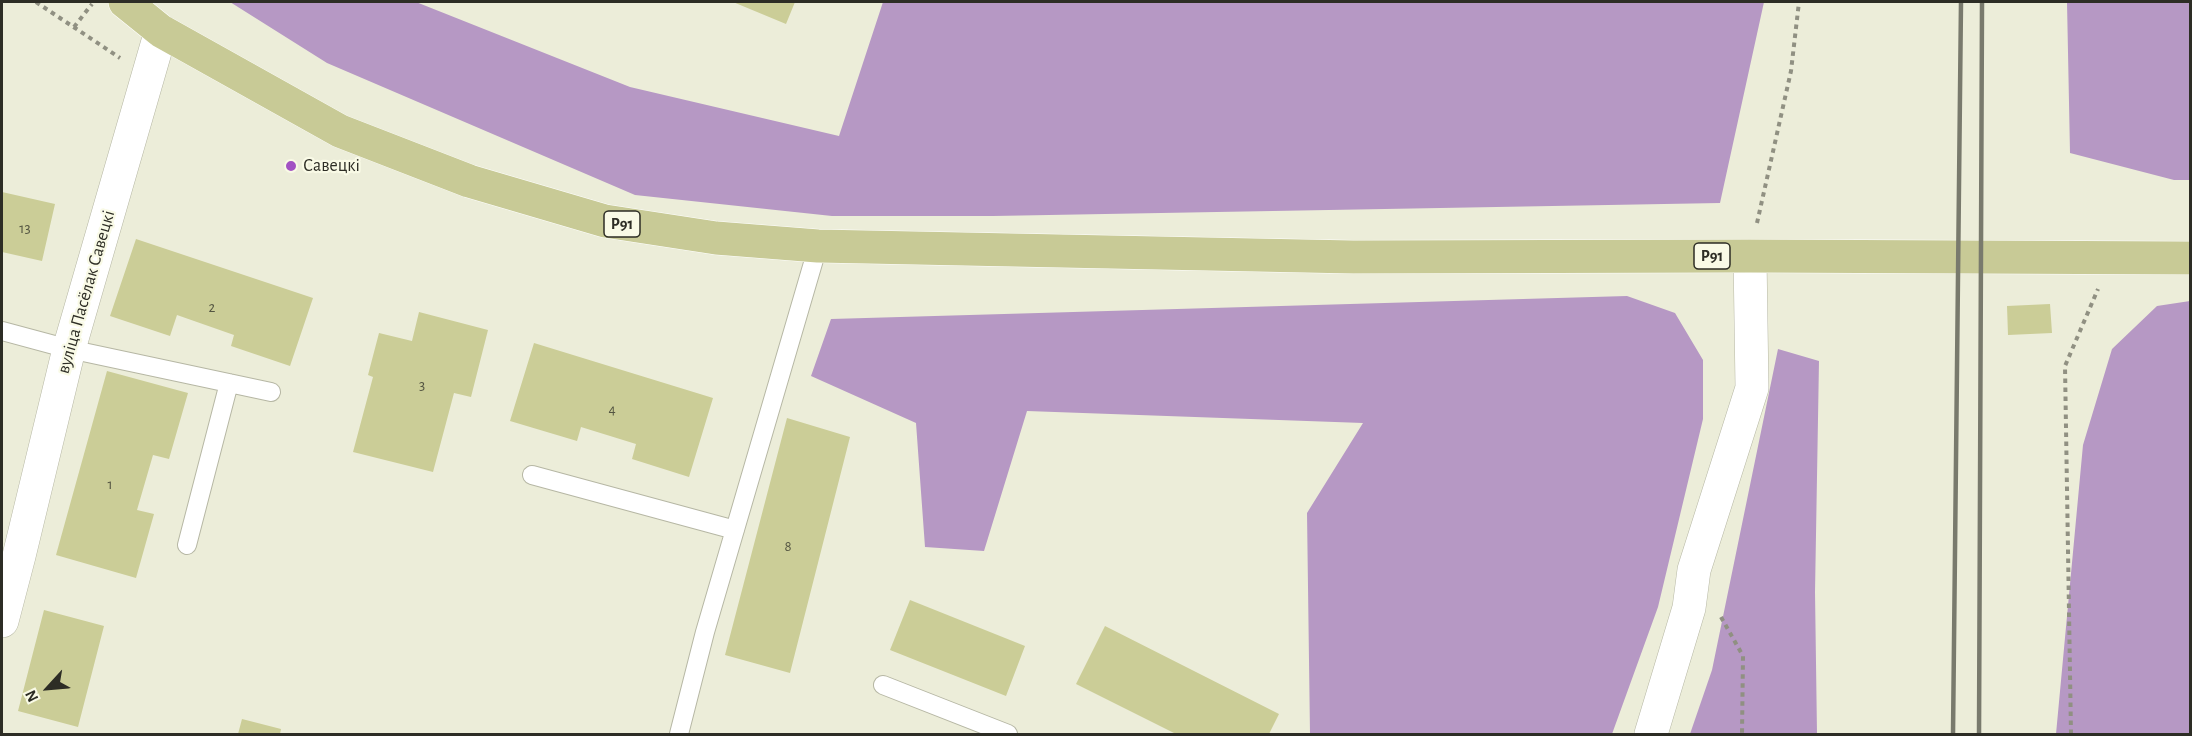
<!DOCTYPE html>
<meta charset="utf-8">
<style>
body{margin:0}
#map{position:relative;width:2192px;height:736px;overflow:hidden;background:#ecedd9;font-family:"Alegreya Sans",sans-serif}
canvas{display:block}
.frame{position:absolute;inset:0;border:3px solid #2d2d25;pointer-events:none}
.north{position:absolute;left:18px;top:658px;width:60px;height:60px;-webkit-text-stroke:4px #f9fae6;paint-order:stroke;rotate:244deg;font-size:16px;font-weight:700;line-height:24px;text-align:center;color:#2d2d25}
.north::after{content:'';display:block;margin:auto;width:21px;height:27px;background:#2d2d25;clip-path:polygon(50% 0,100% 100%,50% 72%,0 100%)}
</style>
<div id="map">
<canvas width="2192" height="736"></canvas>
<div class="frame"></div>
<div class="north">N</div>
</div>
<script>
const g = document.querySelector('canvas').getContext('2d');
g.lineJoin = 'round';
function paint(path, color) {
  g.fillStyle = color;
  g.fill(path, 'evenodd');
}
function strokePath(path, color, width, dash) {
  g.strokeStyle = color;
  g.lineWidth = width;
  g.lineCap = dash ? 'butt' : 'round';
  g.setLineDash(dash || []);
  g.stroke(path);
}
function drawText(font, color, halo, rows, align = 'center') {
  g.font = font + ' "Alegreya Sans",sans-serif';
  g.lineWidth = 4.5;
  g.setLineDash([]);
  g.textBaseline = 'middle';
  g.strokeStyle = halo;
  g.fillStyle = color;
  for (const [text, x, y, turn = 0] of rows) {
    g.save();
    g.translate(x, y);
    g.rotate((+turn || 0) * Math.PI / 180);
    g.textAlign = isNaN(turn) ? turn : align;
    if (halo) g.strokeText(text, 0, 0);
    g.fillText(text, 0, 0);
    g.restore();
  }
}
paint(new Path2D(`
 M230,2H416L630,87L839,136L883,2H1764L1720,203L993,216H832L635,195L327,63Z
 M2067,2H2190V180H2174L2070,153Z
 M1627,296L1675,313L1703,360V419L1658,607L1612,734H1310L1307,513L1363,423L1027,411L984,551L925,547L916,423L811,376L831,319Z
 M2190,301V734H2056L2083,445L2112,349L2157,306Z
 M1778,349L1819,361L1815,592L1817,734H1690L1712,670Z`), '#b698c4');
paint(new Path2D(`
 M733,2H795L786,24Z
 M2,192L55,204L42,261L2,252Z
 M136,239L313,298L290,366L231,346L234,335L177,315L170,336L110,316Z
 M2050,304L2052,333L2008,335L2007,306Z
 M419,312L488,330L471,397L454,393L433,472L353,452L373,377L368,375L379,333L412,341Z
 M534,343L713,398L689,477L632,459L636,444L581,427L577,441L510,421Z
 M107,371L188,393L169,459L153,455L137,510L154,514L136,578L56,555Z
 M787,418L850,437L790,673L725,655Z
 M910,600L1025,646L1006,696L890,650Z
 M44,610L104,626L78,727L18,711Z
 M1105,626L1279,714L1269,734H1176L1076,684Z
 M242,719L281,729L280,734H238Z`), '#cbcd97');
const lane = new Path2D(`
 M2,331L69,349L271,392
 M532,475L735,530
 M187,545L229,383
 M883,685L1008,734
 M679,734L705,632L818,246`);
const street = new Path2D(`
 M2,621L19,556L69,349L161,31`);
const secondary = new Path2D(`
 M1651,734L1689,608L1694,570L1752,388L1750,256`);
const primary = new Path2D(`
 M125,2L161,31L340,131L469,181L605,221L716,238L818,246L1353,257L1750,256L2190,258`);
strokePath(lane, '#b6b7a4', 20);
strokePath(street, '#b6b7a4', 34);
strokePath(secondary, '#b6b7a4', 34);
strokePath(primary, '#fff', 34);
strokePath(new Path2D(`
 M36,2L120,58
 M74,27L92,4
 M1757,223L1791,71L1799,2
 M1721,617L1743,656L1742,734
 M2071,734L2065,366L2098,289`), '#909082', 4, [4.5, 4.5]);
strokePath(lane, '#fff', 18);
strokePath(street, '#fff', 33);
strokePath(secondary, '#fff', 33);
strokePath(primary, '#c8ca96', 33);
strokePath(new Path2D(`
 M1953,734L1961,2
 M1979,734L1982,2`), '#797a6d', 4.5);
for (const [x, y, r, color] of [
 [291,166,6,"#a252c3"]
]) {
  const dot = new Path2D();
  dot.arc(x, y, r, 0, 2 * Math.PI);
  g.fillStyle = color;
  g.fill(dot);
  strokePath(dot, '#f9fae6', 2);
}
drawText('15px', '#545542', null, [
 ["13",25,228],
 ["2",212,307],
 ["3",422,385],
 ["4",612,409],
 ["1",110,484],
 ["8",788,546]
]);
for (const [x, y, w] of [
 [622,224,36],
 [1712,256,36]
]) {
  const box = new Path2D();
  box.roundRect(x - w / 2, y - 13, w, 26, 4.5);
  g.fillStyle = '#f9fae6';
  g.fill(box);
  strokePath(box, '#2d2d25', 1.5);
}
drawText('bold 16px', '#2d2d25', null, [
 ["Р91",622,224],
 ["Р91",1712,256]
]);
drawText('18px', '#2d2d25', '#f9fae6', [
 ["Савецкі",303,166]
], 'left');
drawText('18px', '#2d2d25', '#f9fae6', [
 ["вуліца Пасёлак Савецкі",86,292,-74]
]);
</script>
